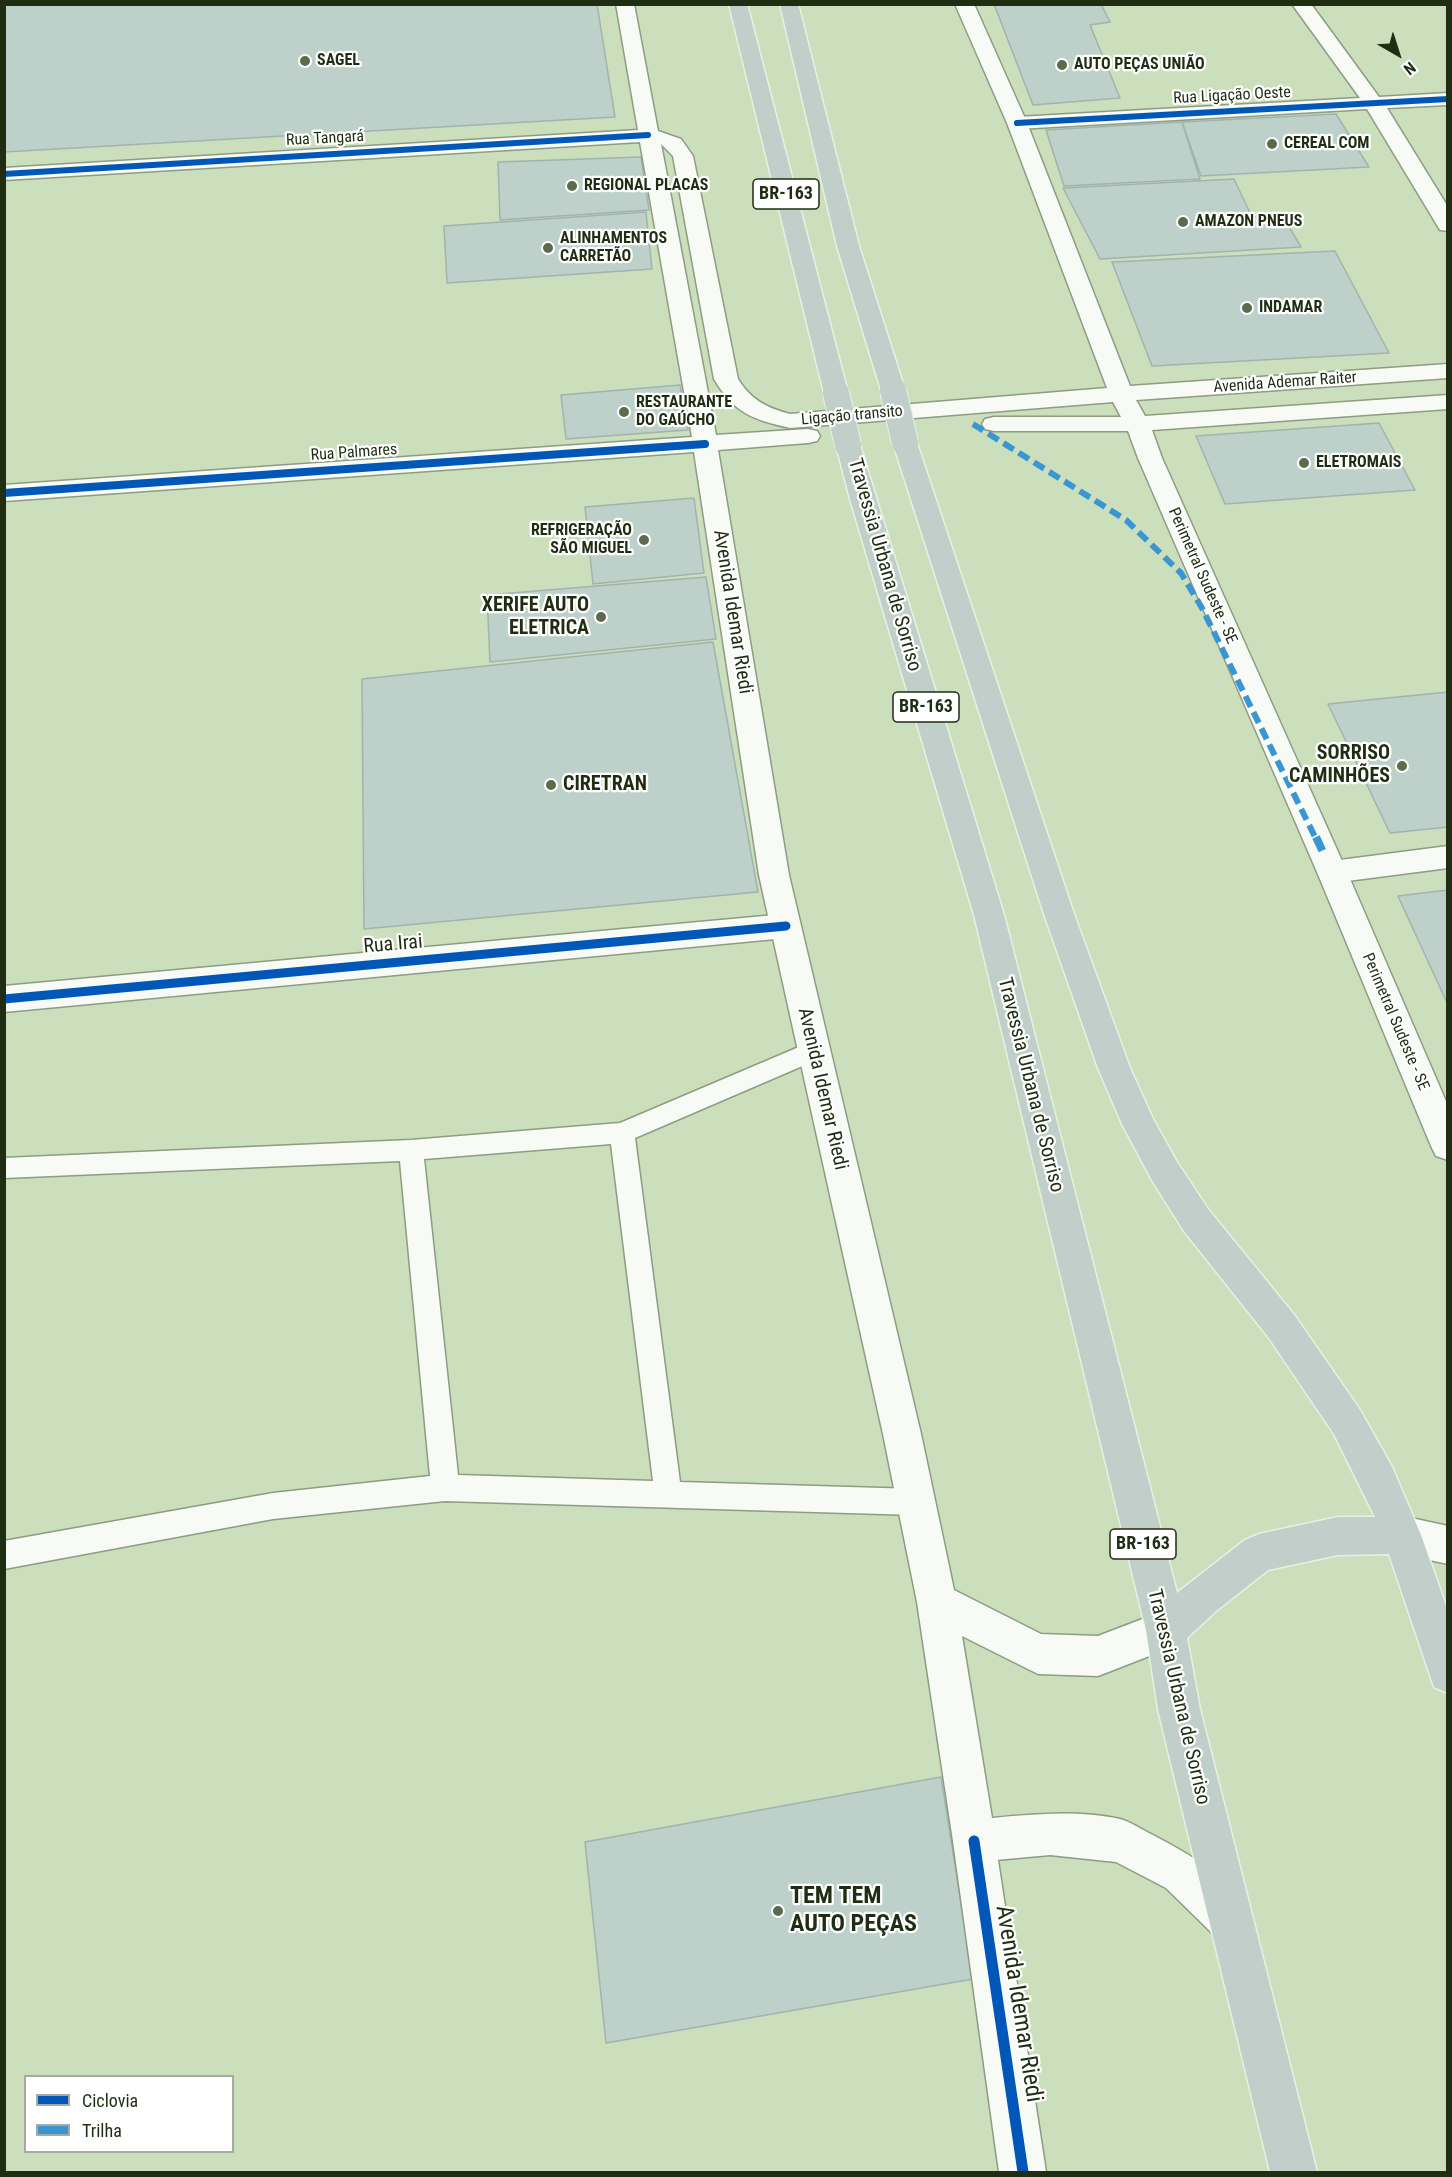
<!DOCTYPE html>
<meta charset="utf-8">
<style>
body{margin:0}
#map{position:relative;width:1452px;height:2177px;overflow:hidden;background:#cbdfbc;font-family:"Roboto Condensed",sans-serif}
canvas{display:block}
.frame{position:absolute;inset:0;border:6px solid #1f2d13;pointer-events:none}
.legend{position:absolute;left:24px;top:2075px;width:210px;height:78px;box-sizing:border-box;background:#fff;border:2px solid #a5aba1;margin:0;padding:8px 10px;list-style:none;font-size:18px;color:#1f2d13}
.legend li{display:flex;align-items:center;gap:12px;height:30px}
.legend b{width:30px;border:2px solid #a5aba1}
.north{position:absolute;left:1368px;top:24px;width:60px;height:60px;-webkit-text-stroke:4px #fff;paint-order:stroke;rotate:141deg;font-size:16px;font-weight:700;line-height:24px;text-align:center;color:#1f2d13}
.north::after{content:'';display:block;margin:auto;width:21px;height:27px;background:#1f2d13;clip-path:polygon(50% 0,100% 100%,50% 72%,0 100%)}
</style>
<div id="map">
<canvas width="1452" height="2177"></canvas>
<div class="frame"></div>
<ul class="legend">
<li><b style="height:8px;background:#0057b8"></b>Ciclovia</li>
<li><b style="height:8px;background:#3a96d3"></b>Trilha</li>
</ul>
<div class="north">N</div>
</div>
<script>
const g = document.querySelector('canvas').getContext('2d');
g.lineJoin = 'round';
function paint(path, color) {
  g.fillStyle = color;
  g.fill(path, 'evenodd');
}
function strokePath(path, color, width, dash) {
  g.strokeStyle = color;
  g.lineWidth = width;
  g.lineCap = dash ? 'butt' : 'round';
  g.setLineDash(dash || []);
  g.stroke(path);
}
function drawText(font, color, halo, rows, align = 'center') {
  g.font = font + ' "Roboto Condensed",sans-serif';
  g.lineWidth = 4.5;
  g.setLineDash([]);
  g.textBaseline = 'middle';
  g.strokeStyle = halo;
  g.fillStyle = color;
  for (const [text, x, y, turn = 0] of rows) {
    g.save();
    g.translate(x, y);
    g.rotate((+turn || 0) * Math.PI / 180);
    g.textAlign = isNaN(turn) ? turn : align;
    if (halo) g.strokeText(text, 0, 0);
    g.fillText(text, 0, 0);
    g.restore();
  }
}
const building = new Path2D(`
 M4,4H597L615,117L4,152Z
 M994,4H1101L1110,22L1090,25L1120,98L1033,105Z
 M1336,114L1369,167L1201,176L1182,122Z
 M1182,122L1200,179L1064,186L1046,130Z
 M641,157L649,210L500,220L498,162Z
 M1234,179L1252,217L1282,215L1301,247L1100,259L1063,188Z
 M646,212L652,269L447,283L444,226Z
 M1335,251L1389,353L1152,366L1112,262Z
 M680,385L688,430L566,439L561,395Z
 M1379,423L1415,490L1225,504L1196,436Z
 M694,498L704,573L593,584L585,507Z
 M706,577L716,639L490,662L487,595Z
 M713,642L758,892L364,929L362,679Z
 M1448,692V827L1390,833L1328,704Z
 M1448,890V1005L1398,896Z
 M941,1777L973,1979L606,2043L585,1842Z`);
paint(building, '#bdd0ca');
strokePath(building, '#a1b3ad', 1.5);
const lane = new Path2D(`
 M813,1041L821,1044L825,1051L821,1058L635,1138L680,1482L916,1489L926,1493L930,1502L926,1511L916,1515L445,1501L273,1519L4,1569V1541L273,1493L430,1476L400,1161L4,1178V1158L411,1140L620,1123ZM611,1144L653,1481L458,1475L424,1159Z`);
const street = new Path2D(`
 M1292,4H1311L1379,97L1448,93V105L1387,108L1448,207V231L1440,230L1437,225L1367,109L1017,129L1010,127L1007,123L1010,119L1017,117L1360,98Z
 M1448,846V868L1332,883L1321,880L1317,872L1321,864L1332,861Z
 M786,914L797,918L801,926L797,934L786,938L4,1012V986Z
 M1402,1516L1448,1526V1564L1402,1554L1388,1548L1383,1535L1388,1522Z
 M974,1820L989,1826L995,1841L1046,2172H999L953,1841L959,1826Z`);
const secondary = new Path2D(`
 M616,4H634L658,131L681,139L693,156L738,379C751,400 767,408 790,414L1107,388L1007,123L955,4H974L1027,123L1130,386L1448,364V378L1136,400L1145,416L1448,395V409L1152,430L1162,458L1347,872L1448,1106V1160L1436,1156L1431,1146L1317,872L1138,458L1128,431H994L985,429L982,424L985,419L994,417H1121L1113,402L790,428C752,419 735,414 714,379L673,156L661,144L716,435L808,429L817,431L820,436L817,441L808,443L718,450L789,875L921,1434L954,1590L1041,1634L1098,1636L1166,1610L1180,1616L1186,1630L1180,1644L1098,1676L1038,1674L962,1636L992,1818C1033,1814 1079,1810 1120,1819C1131,1822 1142,1830 1153,1835C1189,1854 1236,1880 1252,1919L1246,1935L1230,1941L1214,1935L1166,1888L1116,1862L1050,1855L974,1862L959,1856L953,1841L917,1602L883,1434L759,875L694,452L4,501V485L692,437L640,142L4,180V168L638,130Z`);
const highway = new Path2D(`
 M729,4H747L848,393L844,398L836,400L828,398L824,393Z
 M780,4H798L859,246L905,390L901,395L893,397L885,395L881,390L837,246Z
 M905,436L914,438L917,443L1074,914L1130,1068L1153,1119L1177,1162L1208,1209L1295,1316L1360,1410L1392,1467L1421,1535L1448,1612V1693L1434,1687L1389,1554L1338,1555L1268,1570L1216,1611L1187,1638L1200,1709L1317,2172H1270L1158,1709L1146,1630L974,915L850,499L836,445L839,440L848,438L857,440L860,445L1004,915L1177,1593L1245,1540L1259,1534L1338,1517H1375L1334,1434L1269,1338L1184,1231L1153,1182L1122,1124L1098,1068L1044,914L893,443L896,438Z`);
strokePath(lane, '#8d9c82', 3);
strokePath(street, '#8d9c82', 3);
strokePath(secondary, '#8d9c82', 3);
strokePath(highway, '#e8f1e1', 3);
paint(lane, '#f7faf5');
paint(street, '#f7faf5');
paint(secondary, '#f7faf5');
paint(highway, '#c0cfca');
const highwayBridge = new Path2D(`
 M893,390L905,443
 M836,393L848,445`);
strokePath(highwayBridge, '#e8f1e1', 28, []);
strokePath(highwayBridge, '#c0cfca', 26);
strokePath(new Path2D(`
 M973,424L1126,520L1181,573L1202,608L1316,839`), '#3a96d3', 6, [12, 6]);
strokePath(new Path2D(`
 M1316,837L1323,852`), '#3a96d3', 8, [15, 8]);
strokePath(new Path2D(`
 M1017,123L1448,99
 M4,174L648,135`), '#0057b8', 6);
strokePath(new Path2D(`
 M4,493L705,444`), '#0057b8', 8);
strokePath(new Path2D(`
 M4,999L786,926`), '#0057b8', 9);
strokePath(new Path2D(`
 M974,1841L1023,2172`), '#0057b8', 11);
for (const [x, y, r, color] of [
 [305,61,6,"#5b6b4e"],
 [1062,65,6,"#5b6b4e"],
 [1272,144,6,"#5b6b4e"],
 [572,186,6,"#5b6b4e"],
 [1183,222,6,"#5b6b4e"],
 [548,248,6,"#5b6b4e"],
 [1247,308,6,"#5b6b4e"],
 [624,412,6,"#5b6b4e"],
 [1304,463,6,"#5b6b4e"],
 [644,540,6,"#5b6b4e"],
 [601,617,6,"#5b6b4e"],
 [1402,766,6,"#5b6b4e"],
 [551,785,6,"#5b6b4e"],
 [778,1911,6,"#5b6b4e"]
]) {
  const dot = new Path2D();
  dot.arc(x, y, r, 0, 2 * Math.PI);
  g.fillStyle = color;
  g.fill(dot);
  strokePath(dot, '#fff', 2);
}
drawText('bold 16px', '#1f2d13', '#fff', [
 ["SAGEL",317,61],
 ["AUTO PEÇAS UNIÃO",1074,65],
 ["CEREAL COM",1284,144],
 ["REGIONAL PLACAS",584,186],
 ["AMAZON PNEUS",1195,222],
 ["ALINHAMENTOS",560,239],
 ["CARRETÃO",560,257],
 ["INDAMAR",1259,308],
 ["RESTAURANTE",636,403],
 ["DO GAÚCHO",636,421],
 ["ELETROMAIS",1316,463],
 ["REFRIGERAÇÃO",632,531,"right"],
 ["SÃO MIGUEL",632,549,"right"]
], 'left');
drawText('16px', '#1f2d13', '#fff', [
 ["Rua Ligação Oeste",1232,96,-3],
 ["Rua Tangará",325,139,-3],
 ["Avenida Ademar Raiter",1285,383,-4],
 ["Ligação transito",852,416,-5],
 ["Rua Palmares",354,453,-4],
 ["Perimetral Sudeste - SE",1202,576,66],
 ["Perimetral Sudeste - SE",1395,1022,67]
]);
for (const [x, y, w] of [
 [786,194,66],
 [926,707,66],
 [1143,1544,66]
]) {
  const box = new Path2D();
  box.roundRect(x - w / 2, y - 15, w, 30, 4.5);
  g.fillStyle = '#fff';
  g.fill(box);
  strokePath(box, '#1f2d13', 1.5);
}
drawText('bold 18px', '#1f2d13', null, [
 ["BR-163",786,194],
 ["BR-163",926,707],
 ["BR-163",1143,1544]
]);
drawText('20px', '#1f2d13', '#fff', [
 ["Travessia Urbana de Sorriso",884,565,74],
 ["Avenida Idemar Riedi",732,612,81],
 ["Rua Irai",393,945,-5],
 ["Travessia Urbana de Sorriso",1030,1085,76],
 ["Avenida Idemar Riedi",822,1089,77],
 ["Travessia Urbana de Sorriso",1178,1697,77]
]);
drawText('bold 20px', '#1f2d13', '#fff', [
 ["XERIFE AUTO",589,606],
 ["ELETRICA",589,629],
 ["SORRISO",1390,754],
 ["CAMINHÕES",1390,777],
 ["CIRETRAN",563,785,"left"]
], 'right');
drawText('bold 24px', '#1f2d13', '#fff', [
 ["TEM TEM",790,1897],
 ["AUTO PEÇAS",790,1925]
], 'left');
drawText('24px', '#1f2d13', '#fff', [
 ["Avenida Idemar Riedi",1018,2004,81]
]);
</script>
